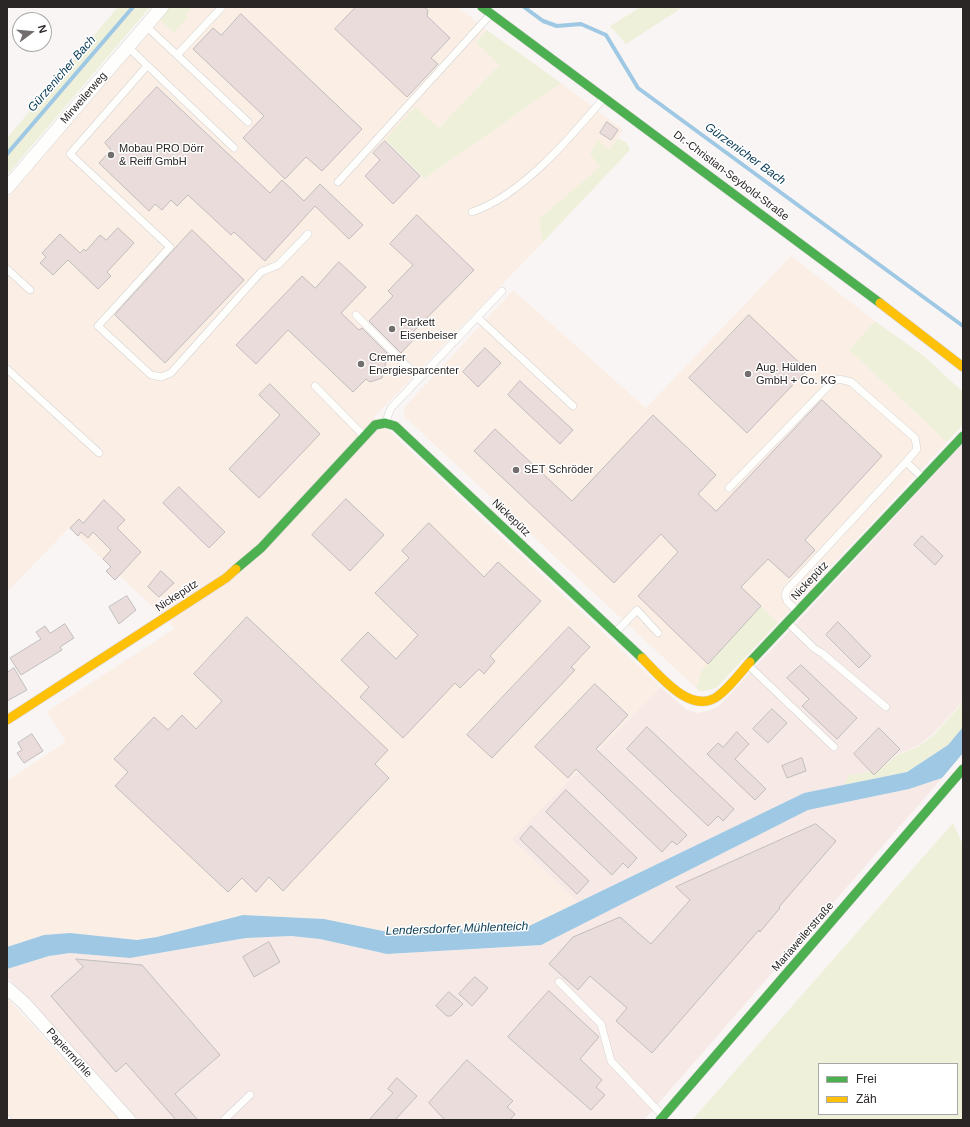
<!DOCTYPE html>
<meta charset="utf-8">
<style>
body{margin:0}
#map{position:relative;width:970px;height:1127px;overflow:hidden;background:#f9f5f4;font-family:Arial,sans-serif}
canvas{display:block}
.frame{position:absolute;inset:0;border:8px solid #292625;pointer-events:none}
.legend{position:absolute;left:818px;top:1063px;width:140px;height:52px;box-sizing:border-box;background:#fff;border:1px solid #a9a8a8;margin:0;padding:5px 7px;list-style:none;font-size:12px;color:#292625}
.legend li{display:flex;align-items:center;gap:8px;height:20px}
.legend b{width:20px;border:1px solid #a9a8a8}
.north{position:absolute;left:12px;top:12px;width:40px;height:40px;box-sizing:border-box;background:#fff;border:1px solid #a9a8a8;border-radius:50%;rotate:74deg;font-size:11px;font-weight:700;line-height:16px;text-align:center;color:#292625}
.north::after{content:'';display:block;margin:auto;width:14px;height:18px;background:#726e6d;clip-path:polygon(50% 0,100% 100%,50% 72%,0 100%)}
</style>
<div id="map">
<canvas width="970" height="1127"></canvas>
<div class="frame"></div>
<ul class="legend">
<li><b style="height:5px;background:#4caf50"></b>Frei</li>
<li><b style="height:5px;background:#ffc107"></b>Zäh</li>
</ul>
<div class="north">N</div>
</div>
<script>
const g = document.querySelector('canvas').getContext('2d');
g.lineJoin = 'round';
function paint(path, color) {
  g.fillStyle = color;
  g.fill(path, 'evenodd');
}
function strokePath(path, color, width, dash) {
  g.strokeStyle = color;
  g.lineWidth = width;
  g.lineCap = dash ? 'butt' : 'round';
  g.setLineDash(dash || []);
  g.stroke(path);
}
function drawText(font, color, halo, rows, align = 'center') {
  g.font = font + ' Arial,sans-serif';
  g.lineWidth = 3;
  g.setLineDash([]);
  g.textBaseline = 'middle';
  g.strokeStyle = halo;
  g.fillStyle = color;
  for (const [text, x, y, turn = 0] of rows) {
    g.save();
    g.translate(x, y);
    g.rotate((+turn || 0) * Math.PI / 180);
    g.textAlign = isNaN(turn) ? turn : align;
    if (halo) g.strokeText(text, 0, 0);
    g.fillText(text, 0, 0);
    g.restore();
  }
}
paint(new Path2D(`
 M963,444V701L933,734L919,745L893,757L874,775L869,771L848,776L844,785L804,793L578,902L511,839L661,687L687,710L698,713L711,710L720,705Z
 M942,778L644,1120H138L7,977V969L49,956L70,953L130,958L246,938L291,936L320,939L387,954L541,945L808,810L909,789Z`), '#f7e9e6');
paint(new Path2D(`
 M170,7H458L487,30L476,43L499,65L439,128L392,132L385,139L424,179L561,83L623,130L609,150L597,141L601,167L539,219L543,242L374,417L661,687L511,839L578,902L527,927L388,932L324,919L243,915L157,937L137,940L70,933L44,935L7,947V781L66,742L47,712L175,628L69,528L7,592V199Z
 M791,256L875,321L849,350L947,442L778,623L761,606L703,670L696,688L405,417L404,408L513,290L646,408Z
 M7,998L111,1110L119,1120H7Z`), '#fbeee5');
paint(new Path2D(`
 M118,7H150L7,175V138Z
 M171,7H192L186,14L188,16L174,33L160,20Z
 M641,7H683L626,44L610,26Z
 M487,30L561,83L424,179L385,139L415,107L439,128L499,65L476,43Z
 M618,138L627,143L630,150L543,242L539,219L600,167L590,154L597,140L609,150Z
 M875,321L925,357L963,392V424L947,442L849,350Z
 M761,606L778,623L716,688L701,692L696,688L702,670Z
 M963,702V727L948,745L907,772L844,785L848,776L869,771L874,775L894,757L919,746L934,735Z
 M953,823L963,845V1120H692ZM819,1064H957V1114H819Z`), '#eff0da');
paint(new Path2D(`
 M963,727V753L942,778L909,789L808,810L541,945L387,954L320,939L291,936L246,938L130,958L70,953L49,956L7,969V947L44,935L70,933L137,940L157,937L243,915L324,919L388,932L527,927L804,793L907,772L948,745Z`), '#9ec8e3');
strokePath(new Path2D(`
 M524,7L543,21L557,26L581,24L606,35L638,88L963,326
 M7,154L133,7`), '#9ec8e3', 4);
const building = new Path2D(`
 M356,7H424L428,10L427,16L450,38L431,58L438,64L407,97L335,29Z
 M241,14L362,129L322,171L306,157L285,179L243,138L264,116L193,49L213,28L221,35Z
 M157,87L270,193L282,180L304,201L320,184L363,225L349,239L315,206L265,261L234,232L231,235L188,195L177,206L171,200L162,210L155,204L149,211L99,163L111,150L105,143Z
 M607,122L618,130L611,140L600,133Z
 M385,141L420,176L393,204L365,176L380,160L373,153Z
 M417,215L474,270L413,332L417,336L401,353L369,321L393,296L388,291L413,265L390,244Z
 M118,228L134,243L107,272L111,276L98,289L68,260L53,275L40,263L46,257L42,253L60,234L80,253L84,249L86,251L100,235L106,240Z
 M192,230L244,280L165,363L115,315Z
 M339,262L366,287L341,313L359,330L362,328L388,354L382,378L370,382L366,379L353,392L288,330L256,364L236,345L302,276L315,288Z
 M749,315L807,370L747,433L689,378Z
 M485,348L501,363L478,387L463,372Z
 M520,381L573,430L560,444L508,395Z
 M270,384L320,434L259,498L229,469L280,415L259,395Z
 M822,400L882,456L805,540L815,550L789,578L768,559L741,587L761,606L708,664L638,596L678,552L661,534L614,583L474,451L495,429L572,501L653,415L716,475L698,494L716,511Z
 M179,487L225,532L209,548L163,503Z
 M346,499L384,535L350,571L312,535Z
 M104,500L125,520L117,528L141,552L115,580L106,571L111,567L103,559L111,550L93,532L88,538L81,532L78,536L70,528L79,519L83,523Z
 M429,523L484,577L498,562L541,601L490,656L495,661L484,674L479,669L460,688L455,683L403,738L360,697L369,687L341,660L368,632L396,659L418,635L375,593L409,558L402,551Z
 M922,536L943,556L935,565L914,545Z
 M161,571L174,583L159,597L148,587Z
 M127,596L136,610L119,624L109,607Z
 M247,617L388,750L375,764L389,778L283,891L269,877L256,892L242,878L228,892L115,786L128,772L114,759L154,717L168,730L182,715L196,729L222,701L194,674Z
 M838,622L871,656L859,668L826,635Z
 M65,624L74,638L60,647L62,650L21,675L10,658L41,639L36,632L45,626L50,633Z
 M569,627L590,647L571,667L575,670L492,758L467,735Z
 M801,665L857,718L837,739L802,706L809,699L787,678Z
 M14,668L27,690L7,701V673Z
 M595,684L628,715L596,749L687,835L677,845L672,841L662,852L576,769L568,778L535,747Z
 M772,709L787,723L768,743L753,729Z
 M647,727L734,809L723,821L718,816L708,826L627,749Z
 M879,728L900,749L874,775L854,754Z
 M737,732L749,744L735,759L766,789L755,800L707,754L718,743L723,747Z
 M32,734L43,751L24,763L17,753L22,750L18,743Z
 M802,758L806,771L787,778L782,766Z
 M566,790L637,858L628,868L623,863L612,875L546,812Z
 M816,824L836,841L779,907L780,908L760,932L759,930L652,1053L616,1021L627,1008L590,976L578,990L549,964L573,937L620,917L651,944L690,900L676,887Z
 M531,826L589,881L577,894L520,839Z
 M269,942L280,962L254,977L243,957Z
 M76,959L142,965L220,1055L175,1094L198,1120H176L126,1063L116,1072L51,996L83,967Z
 M475,977L488,988L472,1006L459,994Z
 M549,991L599,1037L580,1059L602,1080L596,1087L605,1095L591,1110L508,1037Z
 M449,992L463,1004L451,1016H447L436,1006Z
 M467,1060L513,1101L507,1107L515,1114L510,1120H445L429,1103Z
 M397,1078L417,1096L395,1120H369L393,1093L388,1089Z`);
paint(building, '#e9dcda');
strokePath(building, '#c1bebe', 1);
const lane = new Path2D(`
 M222,7L177,55L248,122
 M146,26L177,55
 M128,47L234,148
 M147,66L70,154L170,247L98,326L151,375L161,377L171,373L261,272L278,265L308,234
 M338,182L490,15
 M472,212C521,196 570,138 603,99
 M7,269L30,290
 M356,315L419,378
 M477,317L573,406
 M7,369L99,453
 M315,386L364,436
 M385,423L391,408L502,291
 M906,462L923,478
 M729,488L832,382L839,379L851,382L915,438L917,449L906,462L787,590L785,595L787,601L797,611
 M788,623L815,649L822,653L886,707
 M615,633L637,610L658,633
 M748,665L834,747
 M559,982L601,1024L611,1061L663,1116
 M7,1119L8,1120
 M224,1120L250,1095`);
const street = new Path2D(`
 M7,188L162,7
 M7,988L24,1003L129,1120`);
const fast = new Path2D(`
 M482,7L880,303
 M236,569L261,548L375,425L385,423L395,426L642,658
 M750,662L963,436
 M660,1120L963,769`);
const slow = new Path2D(`
 M880,303L963,367
 M642,658C659,675 691,716 718,696C730,687 740,673 750,662
 M7,720L226,578L236,569`);
strokePath(lane, '#d5d3d1', 8);
strokePath(street, '#d5d3d1', 14);
strokePath(fast, '#d5d3d1', 10);
strokePath(slow, '#d5d3d1', 10);
strokePath(lane, '#fefefd', 7);
strokePath(street, '#fefefd', 13);
strokePath(fast, '#4caf50', 9);
strokePath(slow, '#ffc107', 9);
for (const [x, y, r, color] of [
 [111,155,4,"#726e6d"],
 [392,329,4,"#726e6d"],
 [361,364,4,"#726e6d"],
 [748,374,4,"#726e6d"],
 [516,470,4,"#726e6d"]
]) {
  const dot = new Path2D();
  dot.arc(x, y, r, 0, 2 * Math.PI);
  g.fillStyle = color;
  g.fill(dot);
  strokePath(dot, '#fff', 1.5);
}
drawText('11px', '#292625', '#fff', [
 ["Mirweilerweg",84,98,-49],
 ["Dr.-Christian-Seybold-Straße",731,176,37],
 ["Nickepütz",511,518,44],
 ["Nickepütz",810,581,-47],
 ["Nickepütz",177,596,-33],
 ["Mariaweilerstraße",803,937,-49],
 ["Papiermühle",69,1053,48]
]);
drawText('11px', '#292625', '#fff', [
 ["Mobau PRO Dörr",119,149],
 ["& Reiff GmbH",119,162],
 ["Parkett",400,323],
 ["Eisenbeiser",400,336],
 ["Cremer",369,358],
 ["Energiesparcenter",369,371],
 ["Aug. Hülden",756,368],
 ["GmbH + Co. KG",756,381],
 ["SET Schröder",524,470]
], 'left');
drawText('italic 12px', '#053954', '#fff', [
 ["Gürzenicher Bach",62,74,-49],
 ["Gürzenicher Bach",745,154,36],
 ["Lendersdorfer Mühlenteich",457,929,-2]
]);
</script>
